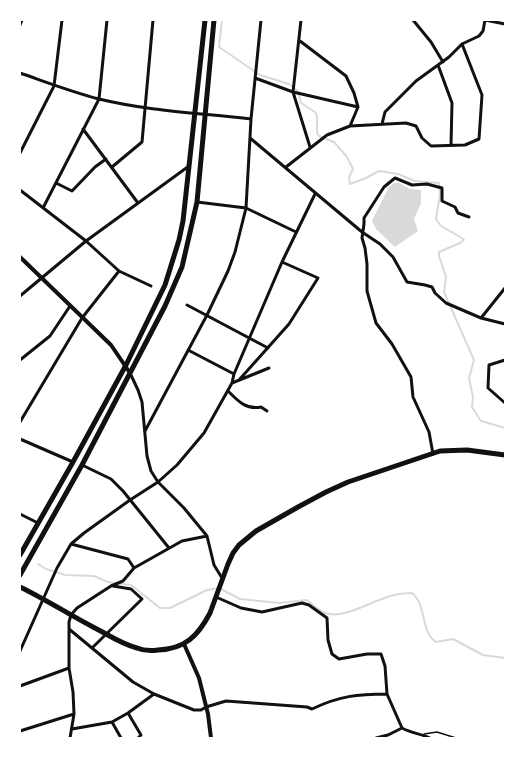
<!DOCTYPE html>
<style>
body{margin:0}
#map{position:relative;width:525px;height:758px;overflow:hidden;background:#fff;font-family:"Noto Sans",sans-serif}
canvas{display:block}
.frame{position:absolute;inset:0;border:21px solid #fff;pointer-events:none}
</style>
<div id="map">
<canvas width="525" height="758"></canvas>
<div class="frame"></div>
</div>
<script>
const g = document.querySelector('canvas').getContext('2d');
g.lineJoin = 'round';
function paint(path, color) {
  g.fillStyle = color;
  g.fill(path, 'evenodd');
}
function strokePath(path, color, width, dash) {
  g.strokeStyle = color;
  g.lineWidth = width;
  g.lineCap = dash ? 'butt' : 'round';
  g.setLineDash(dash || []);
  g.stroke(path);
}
paint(new Path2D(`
 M394,183H399L410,189L421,190V203L414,219L418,231L395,247L376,229L372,221L389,187Z`), '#d9d9d9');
strokePath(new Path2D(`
 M222,20L219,47L260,75L289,84L298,91L301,103L315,112L317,116V133L319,136L334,142L347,157L353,169L349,177L350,184L366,178L379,171L398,174L415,181L439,183L440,194L436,219L441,226L462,238L464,240L460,243L439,252V256L446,277L444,292L474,360L469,378L473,397L472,407L481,421L505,428
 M38,564L46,569L65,575L94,576L108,582L131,585L160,608H170L207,590L219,588L240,599L279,603L307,600C312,604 318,610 325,613C341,619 367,604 382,599C391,595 402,593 412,593C427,605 420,631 436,642L453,639L483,655L505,658`), '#d9d9d9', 2);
strokePath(new Path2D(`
 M424,734L437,732L456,738`), '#111', 1.5);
strokePath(new Path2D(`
 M301,20L293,92L310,147
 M413,20L431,42L443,62
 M20,25L22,20
 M438,65L452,103L451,145
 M20,73C46,82 72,92 99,99C148,111 200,113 251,119
 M255,78L293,92L358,107
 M382,124L385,112L416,81L449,57L462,44L479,36L483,31L485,20L505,24
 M350,126L406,123L416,126L422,138L431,146L465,145L479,139L482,95L462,44
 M83,129L138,203
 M250,138L362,232L380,244L393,257L407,282L425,285L432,287L435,293L446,303L481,318L505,324
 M20,153L54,86L62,20
 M112,167L142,142L153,20
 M286,167L327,135L350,126L358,107L354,93L346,76L300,41
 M56,183L72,191L95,167L106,159
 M20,190L86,241L119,271L151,286
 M197,202L246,208L296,232
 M43,208L99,99L107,20
 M20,296L86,241L189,166
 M187,305L268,348
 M481,318L505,288
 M188,350L234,374
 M20,360L50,336L70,306
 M505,360L489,365L488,388L505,403
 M130,373L138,390L142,402L147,456L151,471L158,482L184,508L207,536L214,565L222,578
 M239,380L289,324L318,278L282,262
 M232,383L269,368
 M228,391C238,401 246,410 261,407L267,411
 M20,422L82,318L119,271
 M145,431L207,315L228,271L235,252L246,208L251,119L261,20
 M20,439L73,462
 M433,454L429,432L413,397L411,377L392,344L376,323L367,291V264L365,248L362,238L364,224V218L384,187L395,178L412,185L427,184L442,188V201L455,207L458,213L469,217
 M82,465L111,479L123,491L169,548
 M20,514L38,523
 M71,544L128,559L134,568
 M216,597L241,608L262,612L302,603L309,605L327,618L328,640L332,654L339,659L367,654H381L385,666L387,694L402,728C411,733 421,734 430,738
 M69,629L133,682L154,694L194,710H201L206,707L226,701L307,707L312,709C339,696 358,694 387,694
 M92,648L142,599L131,589L113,586
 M20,651L57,568L71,544L84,533L130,500L158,482L177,465L204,433L232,383L234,374L282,262L315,194
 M20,686L69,668
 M128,713L141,735L138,738
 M112,722L121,738
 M72,729L112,722L128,713L154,694
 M20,731L74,714
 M70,738L74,714L73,692L69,668V622L71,615L77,608L111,586L123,581L134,568L182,541L207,536
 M376,738L388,735L402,728`), '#111', 3);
strokePath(new Path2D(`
 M20,257L111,345L130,373
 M184,644L199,678L208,714L211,738`), '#111', 4);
strokePath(new Path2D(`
 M20,587C45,599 68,614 93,627C107,634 121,644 137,648C144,651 151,651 158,650C185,649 198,636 210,613L228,564L233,553L239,545L256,531L298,507L326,492L348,482L440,451L467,450L505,455`), '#111', 5);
strokePath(new Path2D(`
 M20,555L73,462L126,365L165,285L179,240L183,221L205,20
 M20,575L82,465L165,306L182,267L197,202L214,20`), '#111', 5);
</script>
